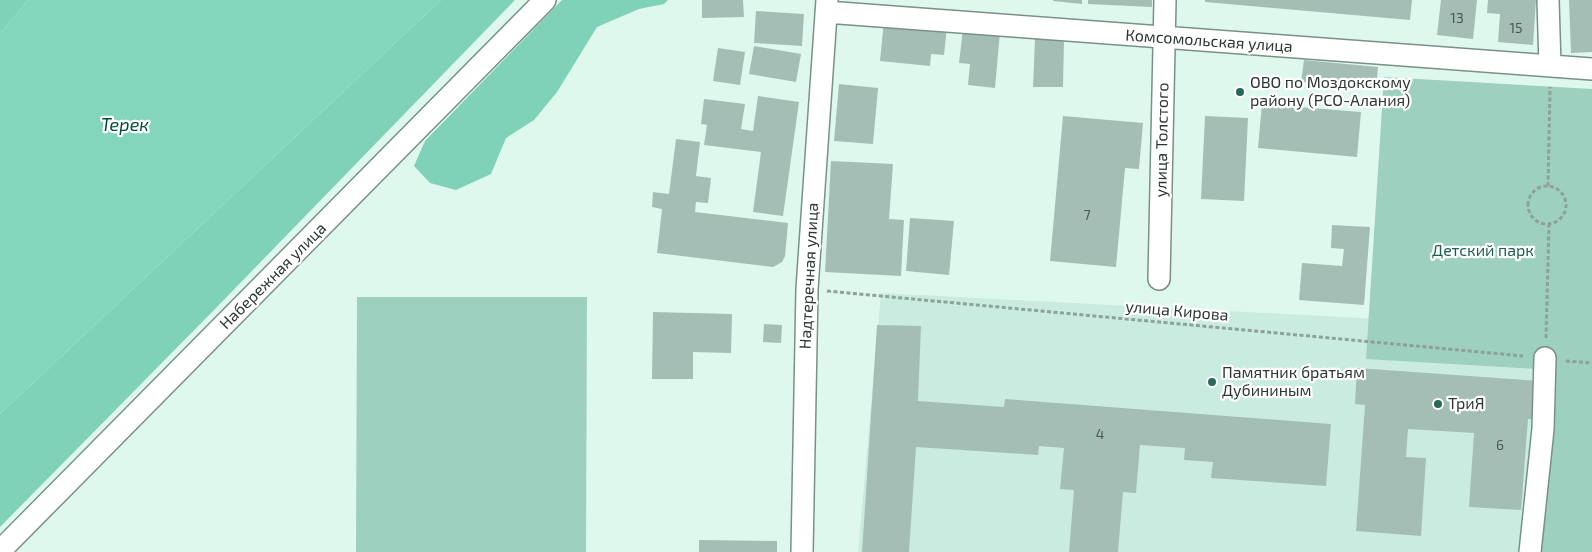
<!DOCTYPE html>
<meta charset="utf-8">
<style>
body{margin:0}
canvas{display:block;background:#def8ee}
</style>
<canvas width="1592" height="552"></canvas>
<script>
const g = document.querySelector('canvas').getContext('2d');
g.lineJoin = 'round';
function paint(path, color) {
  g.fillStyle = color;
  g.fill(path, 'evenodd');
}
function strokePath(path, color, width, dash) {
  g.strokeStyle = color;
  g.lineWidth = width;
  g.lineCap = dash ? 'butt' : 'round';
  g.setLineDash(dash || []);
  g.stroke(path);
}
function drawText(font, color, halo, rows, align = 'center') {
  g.font = font + ' "Exo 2",sans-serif';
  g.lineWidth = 4.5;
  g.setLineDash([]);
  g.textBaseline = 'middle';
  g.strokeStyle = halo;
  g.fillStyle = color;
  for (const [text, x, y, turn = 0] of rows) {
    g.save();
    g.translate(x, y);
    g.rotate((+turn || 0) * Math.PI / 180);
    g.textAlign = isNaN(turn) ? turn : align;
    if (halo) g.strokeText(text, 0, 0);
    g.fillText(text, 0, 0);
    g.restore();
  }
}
paint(new Path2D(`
 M881,293L1592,330V552H858Z`), '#caece0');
paint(new Path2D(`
 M1384,77L1592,89V552H1533L1554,370L1366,359Z
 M357,297H587L586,552H356Z`), '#9ed0bf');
paint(new Path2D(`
 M0,0H28L0,34Z
 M441,0H515L214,310L0,527V414Z
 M562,0H668L664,4L639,9L597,27L557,92L534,120L506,138L491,174L456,190L430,183L414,166L425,141Z`), '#7fd1b7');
paint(new Path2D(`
 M28,0H441L0,414V34Z`), '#83d5bb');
paint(new Path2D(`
 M702,0H743L744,17L702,18Z
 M1053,0H1082V4L1053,1Z
 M1088,0H1152V7L1088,4Z
 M1205,0H1412L1410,20L1205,2Z
 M1441,0H1477L1473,39L1437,35Z
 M1488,0H1536L1533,45L1498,42L1500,14L1487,13Z
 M1569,0H1592V52L1571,53Z
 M756,11L804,14L802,46L754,43Z
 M884,20L947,26L944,55L931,54L930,66L880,61Z
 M963,29L1000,32L995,88L968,85L970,64L959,63Z
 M1035,39L1064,40L1063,87H1033Z
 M754,46L801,54L796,82L749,74Z
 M718,48L745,52L740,85L713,81Z
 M1304,60L1378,67L1376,90L1301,82Z
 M839,84L878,88L873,144L834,141Z
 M758,96L799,102L783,216L753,212L761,152L704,145L707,125L701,124L704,99L745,104L741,129L753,131Z
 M1262,104L1361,112L1357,157L1258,148Z
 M1063,116L1143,123L1139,169L1125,168L1116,267L1050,261Z
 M1205,116L1248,118L1244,201L1201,199Z
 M676,139L700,142L696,176L711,178L708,203L696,202L695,212L788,223L785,256L782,262L773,267L657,253L662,209L652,207L653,192L669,194Z
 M831,161L893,164L889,219L904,220L901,276L825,272Z
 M910,218L954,221L949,275L906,271Z
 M1332,225L1370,227L1364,305L1299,300L1302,263L1342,266L1344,249L1331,248Z
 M653,312L732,314L731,353L693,352V379H652Z
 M764,324L782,325L781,343L763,342Z
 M877,325L921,326L918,401L1004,407L1005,399L1331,424L1326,486L1211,478L1213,462L1184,460L1185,448L1140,445L1136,493L1123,492L1118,552H1069L1074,490L1060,489L1064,448L1039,446L1038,455L916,447L909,552H862Z
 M1357,368L1539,381L1536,419H1528L1521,510L1469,507L1474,433L1408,429L1406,457L1426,458L1421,536L1356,531L1365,405L1355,404Z
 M699,540L777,541V552H699Z`), '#a5beb5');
const street = new Path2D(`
 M1548,0L1550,66
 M826,12L1592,69
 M1159,279L1165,0
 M0,551L545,0
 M802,552L807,289L827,0
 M1530,552L1543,429L1545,358`);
strokePath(street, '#799189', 24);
strokePath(new Path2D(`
 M1548,186L1550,87
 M1528 205a19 19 0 1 1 38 0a19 19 0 1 1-38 0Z
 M827,291L1523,356
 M1546,338L1549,224
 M1566,361L1592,363`), '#8da099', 3, [4, 2.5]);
strokePath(street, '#fff', 21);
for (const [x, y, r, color] of [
 [1240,92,5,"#286856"],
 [1212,382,5,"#286856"],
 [1438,404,5,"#286856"]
]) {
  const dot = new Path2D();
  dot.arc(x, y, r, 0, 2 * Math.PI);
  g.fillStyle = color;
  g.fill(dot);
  strokePath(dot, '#fff', 2);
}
drawText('14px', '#4b5954', null, [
 ["13",1457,18],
 ["15",1516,28],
 ["7",1087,215],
 ["4",1100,434],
 ["6",1500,445]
]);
drawText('16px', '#2d3733', '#fff', [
 ["Комсомольская улица",1209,41,4],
 ["улица Толстого",1162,140,-89],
 ["Набережная улица",273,276,-45],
 ["Надтеречная улица",809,276,-87],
 ["улица Кирова",1177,311,5]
]);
drawText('16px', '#2d3733', '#fff', [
 ["ОВО по Моздокскому",1250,83],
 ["району (РСО-Алания)",1250,101],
 ["Памятник братьям",1222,373],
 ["Дубининым",1222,391],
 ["ТриЯ",1448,404]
], 'left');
drawText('16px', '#1c5e4c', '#fff', [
 ["Детский парк",1483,251]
]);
drawText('italic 18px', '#014c3b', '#fff', [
 ["Терек",125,125]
]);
</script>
